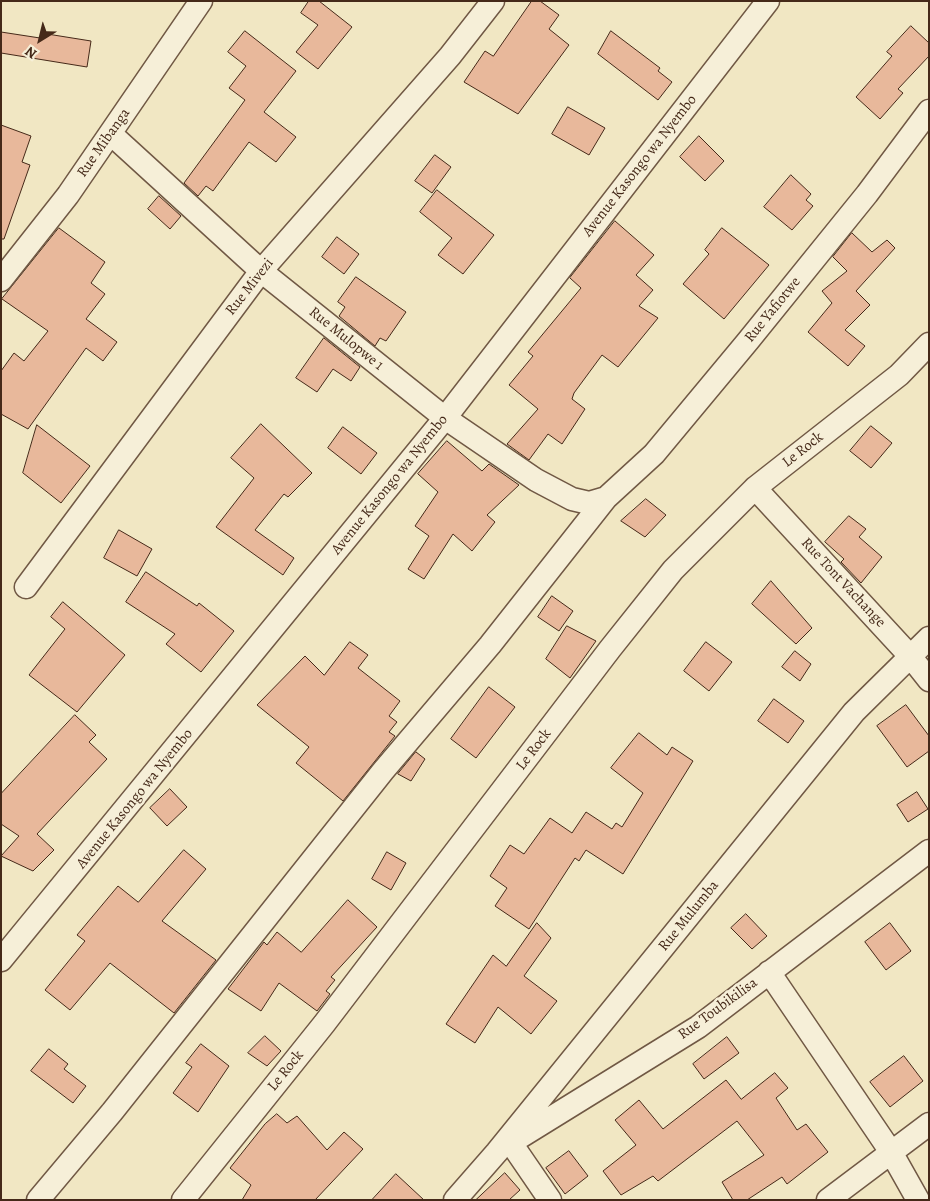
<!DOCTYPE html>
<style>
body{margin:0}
#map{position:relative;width:930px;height:1201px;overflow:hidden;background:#f1e7c3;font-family:Alegreya,serif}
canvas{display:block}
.frame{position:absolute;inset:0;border:2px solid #452919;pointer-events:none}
.north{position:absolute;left:15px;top:15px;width:50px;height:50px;-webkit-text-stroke:4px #f6efd8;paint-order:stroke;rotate:216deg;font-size:14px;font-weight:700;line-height:20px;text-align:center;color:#452919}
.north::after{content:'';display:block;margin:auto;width:18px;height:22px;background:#452919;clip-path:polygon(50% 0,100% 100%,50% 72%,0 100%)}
</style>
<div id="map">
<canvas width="930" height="1201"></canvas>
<div class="frame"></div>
<div class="north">N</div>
</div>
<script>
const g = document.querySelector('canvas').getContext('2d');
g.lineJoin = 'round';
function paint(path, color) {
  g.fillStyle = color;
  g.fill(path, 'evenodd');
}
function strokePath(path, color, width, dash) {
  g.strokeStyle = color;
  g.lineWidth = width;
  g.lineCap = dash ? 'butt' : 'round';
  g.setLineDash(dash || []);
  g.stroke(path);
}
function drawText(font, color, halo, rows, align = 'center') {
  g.font = font + ' Alegreya,serif';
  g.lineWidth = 5;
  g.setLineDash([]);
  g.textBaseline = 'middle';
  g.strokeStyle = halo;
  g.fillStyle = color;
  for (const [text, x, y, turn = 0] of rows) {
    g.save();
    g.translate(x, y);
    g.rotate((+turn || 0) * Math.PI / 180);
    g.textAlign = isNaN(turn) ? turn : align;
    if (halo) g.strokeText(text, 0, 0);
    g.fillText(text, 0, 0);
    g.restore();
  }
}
const building = new Path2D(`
 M309,1H319L352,27L318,69L296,52L318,25L301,13Z
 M532,1H540L559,15L549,29L569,45L518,114L464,82L485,51L493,56Z
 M911,26L929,43V56L898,89L903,93L880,119L856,97L892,56L887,52Z
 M245,31L296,71L264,112L296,137L276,162L249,142L213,191L206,186L198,196L184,183L245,100L229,88L246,66L228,52Z
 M611,31L660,68L658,71L672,82L658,100L598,54Z
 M1,32L40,38L41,33L91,41L87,67L1,53Z
 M568,107L605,128L589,155L552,134Z
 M1,125L31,136L22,162L30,165L4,239H1Z
 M699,136L724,161L705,181L680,157Z
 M435,155L451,167L432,193L415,181Z
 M791,175L811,194L806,200L813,206L792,230L764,207Z
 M437,190L494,235L463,274L438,255L452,238L420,212Z
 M159,196L181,216L170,229L148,209Z
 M615,221L654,255L636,275L653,290L639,306L658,318L618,367L602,355L574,393L572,399L585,409L562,444L548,434L529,460L507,444L538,409L509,385L533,356L528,352L581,288L570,278Z
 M59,228L105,262L91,283L105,294L86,319L117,342L103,361L86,348L28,429L1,414V371L14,353L24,361L48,331L2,299Z
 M722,228L769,265L724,319L683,284L709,254L705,250Z
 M852,233L872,252L887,240L895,248L856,291L870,305L845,330L865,346L848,366L808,332L832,303L822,291L847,271L833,257Z
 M337,237L359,254L344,274L322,257Z
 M356,277L406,312L386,341L380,338L375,346L339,316L345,307L338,302Z
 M324,338L360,367L351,381L333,369L317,392L296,378Z
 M261,424L312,473L288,497L284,494L255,530L294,558L283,575L216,527L254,478L231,458Z
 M37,425L90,466L61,503L23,473Z
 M871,426L892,443L871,468L850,451Z
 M343,427L377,453L361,474L328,448Z
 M447,441L482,471L489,464L519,485L487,515L495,522L472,551L453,534L424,579L408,569L429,536L415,526L438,492L418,474Z
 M646,499L666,515L645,537L621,521Z
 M849,516L866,529L859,537L882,557L861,583L841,562L844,559L825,542Z
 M119,530L152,549L137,576L104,558Z
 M146,572L197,606L199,603L234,631L201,672L166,644L175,634L126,602Z
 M771,581L812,628L796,644L752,604Z
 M552,596L573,611L559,631L538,617Z
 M63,602L125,655L77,712L29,675L65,629L51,617Z
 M567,626L596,641L570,678L546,659Z
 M350,642L368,655L358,668L400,701L389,716L397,722L389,732L395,736L343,801L296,763L309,747L257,705L305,656L324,675Z
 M706,642L732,662L709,691L684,671Z
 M795,651L811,664L800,681L782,667Z
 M489,687L515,707L476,758L451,739Z
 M774,699L804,721L788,743L758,721Z
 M906,705L929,736V751L907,767L877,726Z
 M75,715L96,735L89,742L107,759L37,834L54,850L33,871L1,856L19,836L1,824V794Z
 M639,733L667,755L672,747L693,761L623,874L586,850L579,861L575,858L529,929L495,906L507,888L490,876L510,845L524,854L550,818L572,833L586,812L612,829L616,823L622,827L643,793L611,768Z
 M416,752L425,759L411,781L398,774Z
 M170,789L187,807L167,826L150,808Z
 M917,792L928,809L908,822L897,805Z
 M184,850L206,869L162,921L216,960L174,1013L110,963L70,1010L45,990L85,941L77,935L118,886L138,902Z
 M387,852L406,863L391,890L372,879Z
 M348,900L377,927L331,977L335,980L326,991L330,994L317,1011L279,983L261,1011L228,989L264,942L267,945L277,932L301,952Z
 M746,914L767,936L752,949L731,928Z
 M537,923L551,938L524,976L557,1001L531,1034L498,1007L475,1043L446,1024L493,955L506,966Z
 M890,923L911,951L886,970L865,942Z
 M265,1036L281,1051L267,1066L248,1053Z
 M727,1037L739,1053L704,1079L693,1064Z
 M201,1044L229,1066L198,1112L173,1093L192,1067L186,1063Z
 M49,1049L68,1064L64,1069L86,1086L73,1103L31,1071Z
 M904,1056L923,1081L890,1107L870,1082Z
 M775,1073L788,1088L776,1098L797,1130L806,1124L828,1152L787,1184L782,1177L747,1200H733L722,1182L764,1155L737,1121L658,1181L653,1176L621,1195L603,1171L636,1145L615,1120L639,1100L663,1129L726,1080L741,1099Z
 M277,1114L287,1123L297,1116L327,1150L344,1132L363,1149L315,1200H242L251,1185L230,1168L265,1124Z
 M569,1151L588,1176L565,1194L546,1168Z
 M505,1173L520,1190L509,1200H476Z
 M396,1174L424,1200H372Z`);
paint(building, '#e8b89b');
strokePath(building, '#452919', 1);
const minor = new Path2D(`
 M111,134L261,271L445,418L536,480L572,499L589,503L606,498
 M1,280L68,195L201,1
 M755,488L910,656L929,680
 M26,587L261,271L450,56L493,1
 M1,960L445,418L768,1
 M769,972L891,1152L918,1200
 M512,1142L698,1027L929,851
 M511,1143L550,1200
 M38,1200L112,1112L383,771L490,645L606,498L654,454L748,341L867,194L929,111
 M183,1200L324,1024L610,649L673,570L755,488L899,375L929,344
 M455,1200L497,1152L854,712L929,638
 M828,1200L929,1124`);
strokePath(minor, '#705844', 25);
strokePath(minor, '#f6efd8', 22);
drawText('15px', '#452919', '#f6efd8', [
 ["Rue Mibanga",104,143,-55],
 ["Avenue Kasongo wa Nyembo",640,166,-52],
 ["Rue Mivezi",250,287,-52],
 ["Rue Yafiotwe",773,310,-51],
 ["Rue Mulopwe 1",346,339,39],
 ["Le Rock",803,450,-38],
 ["Avenue Kasongo wa Nyembo",390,485,-51],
 ["Rue Tont Vachange",843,583,47],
 ["Le Rock",534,750,-53],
 ["Avenue Kasongo wa Nyembo",135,799,-51],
 ["Rue Mulumba",689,916,-51],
 ["Rue Toubikilisa",718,1009,-36],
 ["Le Rock",286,1071,-51]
]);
</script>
